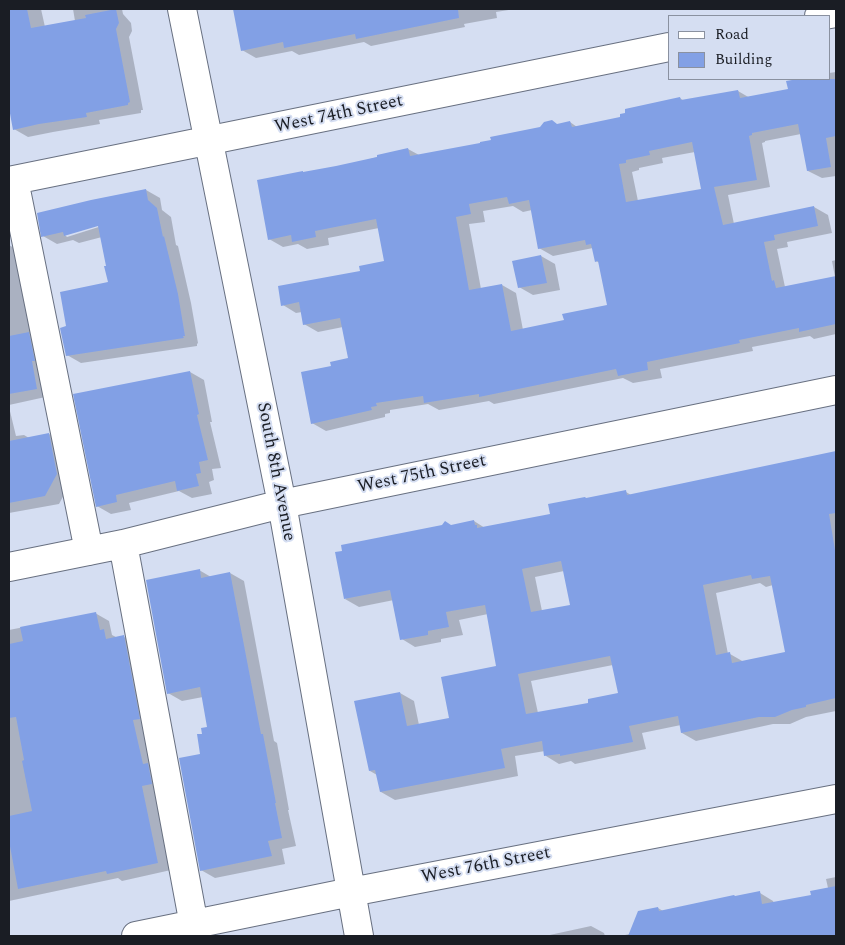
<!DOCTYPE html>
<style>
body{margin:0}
#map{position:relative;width:845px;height:945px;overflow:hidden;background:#d5def2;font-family:Spectral,serif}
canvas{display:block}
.frame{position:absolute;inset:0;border:10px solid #1a1d24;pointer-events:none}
.legend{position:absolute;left:668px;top:15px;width:162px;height:65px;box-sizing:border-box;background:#d5def2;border:1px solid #8a91a0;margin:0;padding:6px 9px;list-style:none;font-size:15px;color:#1a1d24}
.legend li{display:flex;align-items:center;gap:10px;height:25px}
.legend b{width:25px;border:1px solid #8a91a0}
</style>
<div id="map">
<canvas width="845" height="945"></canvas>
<div class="frame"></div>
<ul class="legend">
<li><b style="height:6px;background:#fff"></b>Road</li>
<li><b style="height:14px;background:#82a0e5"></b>Building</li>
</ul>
</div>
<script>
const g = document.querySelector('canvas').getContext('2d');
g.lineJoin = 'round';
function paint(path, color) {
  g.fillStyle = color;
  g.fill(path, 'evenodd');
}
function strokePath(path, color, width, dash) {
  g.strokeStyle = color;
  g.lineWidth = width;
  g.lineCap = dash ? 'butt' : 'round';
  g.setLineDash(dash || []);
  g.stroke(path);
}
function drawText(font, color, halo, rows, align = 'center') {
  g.font = font + ' Spectral,serif';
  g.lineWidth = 4;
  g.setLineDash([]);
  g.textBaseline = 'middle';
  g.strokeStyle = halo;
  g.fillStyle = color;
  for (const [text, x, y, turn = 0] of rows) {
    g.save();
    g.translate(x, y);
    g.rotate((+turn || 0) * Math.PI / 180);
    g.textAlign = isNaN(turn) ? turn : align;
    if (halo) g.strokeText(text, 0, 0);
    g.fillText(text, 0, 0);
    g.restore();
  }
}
paint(new Path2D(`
 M9,9H41L45,27L75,21L73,9H122L123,14L131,23L132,31L129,37L143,110H141V113L99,120L100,124L53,132L28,137L14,129L9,102Z
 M234,9H515L496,12L497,18L464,24L465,27L371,46L364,42L299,55L292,51L256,58L242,50Z
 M836,72V176L822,178L808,171L801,134L765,141V142L762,143L770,187L728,195L734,224L814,207L828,215L832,233L787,242L788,247L777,249L785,287L835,277L832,261L836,260V334L814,339L810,336L752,347L753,351L660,369L662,378L633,383L623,378L494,404L489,401L439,410L428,404L390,410V413L385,414V417L326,431L312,423L332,367L349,359L343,327L318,332L304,324L302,312L296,313L283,305L385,262L379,228L328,238L329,245L307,249L298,244L283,247L269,239L303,172L305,173L336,168L408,149L419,155L481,144L570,122L577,127L622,118L680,98L684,101L738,91L750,98L789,90L788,82L803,79H829V73ZM695,152L702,190L638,201L632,172L639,170V168L663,163L662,158ZM513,206L523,212L532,210L539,248L553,256L593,248L596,261L600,263L608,306L565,321L523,330L516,293L502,285L481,289L469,224L485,222L483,211Z
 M146,190L160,198L162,210L171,217L176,245L178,246L191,303L198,343L197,344V346L81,363L67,355L109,283L108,267L102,237L79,243L73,240L57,244L43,236ZM104,223L105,225L67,237L65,235Z
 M9,245L19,251L50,396L9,405Z
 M541,256L555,264L560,290L533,295L519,287Z
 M190,372L204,380L212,422H210L221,468L212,469L214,480L209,482L212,494L192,498L179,491L129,503L131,510L111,514L97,506Z
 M9,407L16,436L24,435L29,438L49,434L63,442L71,482L59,504L9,513Z
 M836,452V711L806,717L790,724H773L696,741L682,733L681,725L642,733L646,749L575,764L571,761L559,764L546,756L545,751L515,756L518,776L395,800L381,792L377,775L370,771L400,693L414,701L419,725L450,719L498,667L488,614L459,620L463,635L441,639V642L415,647L402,639L394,600L359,607L345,599L451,526L474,521L485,528L551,515L587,499L626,492L631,495ZM564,571L571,606L542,611L535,577ZM760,583L766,587L773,585L787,653L744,662L730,654H728L716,593ZM613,665L619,694L590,704L538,713L531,681Z
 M199,570L211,577L230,573L244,581L274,741L277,743L289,810H288L296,846L282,849L285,864L215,878L201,870L202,755L203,735L209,728L203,697L182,701L168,693Z
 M95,613L109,621L112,635L118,638L124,637L138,645L171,870L122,881L118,878L9,901V630Z
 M836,877V936H620L630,934L658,908L663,911L760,893L773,901L774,903L812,896L828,888L826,879Z
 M591,926L604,933L605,936H545Z`), '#0003');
paint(new Path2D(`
 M9,9H27L31,28L86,18L85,15L116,9L119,23L116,29L130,102L128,103V105L86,113L87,117L39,124L13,130L9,108Z
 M233,9H458L459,18L356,39L355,34L284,48L283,42L241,51Z
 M798,79H836V136L826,138L831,167L807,171L798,124L752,133V135L749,136L757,180L714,187L723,225L814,206L818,226L774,235L775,240L764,242L772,281L774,280L776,288L836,276V324L799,332V328L739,340L740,343L647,362L648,370L618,376L616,369L479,397V394L424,403L423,396L376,403L377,406L371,407L372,410L311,424L301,372L331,366L330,362L348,358L340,318L303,325L299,302L281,306L278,286L360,271L359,266L384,261L376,219L315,231L316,237L292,242L291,235L268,240L257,180L303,171V172L336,166L377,157V155L408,148L410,156L480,143V142L491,140L490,137L540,127L544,122L552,120L557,124L570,121L572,127L620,117V114L625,113V109L680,97L681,100L738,90L740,98L788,89L786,81ZM692,142L701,189L626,202L619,164L626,163V160L650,155L649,151ZM507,197L509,204L529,200L538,249L585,240L586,245L591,244L595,262L598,261L607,305L562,314L564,320L511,331L502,284L469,290L456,217L471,214L469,204Z
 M146,189L148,200L157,208L163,237L164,236L178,294L185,336H183L184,338L66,356L60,328L66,326L60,292L108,282L104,266H106L98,226L64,236L63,232L41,237L37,213L91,200Z
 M541,255L547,283L518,288L512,261Z
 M29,332L35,361H32L37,389L9,394V336Z
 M190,371L199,414L197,415L208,460L199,462L201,473L196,474L199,486L177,491L175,481L116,495L117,502L96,507L73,394Z
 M49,433L57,474L45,496L9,503V441Z
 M836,451V513L829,514L836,556V698L806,705V707L792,710L775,717H759L681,733L678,716L629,726L633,742L560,756V754L544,756L542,741L501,749L505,768L380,792L375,770L369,771L354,701L400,692L407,726L449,718L441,677L496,666L485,605L446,612L449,627L428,631V635L400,640L390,590L344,599L335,552L342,551L341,545L442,525L445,521L451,525L474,520L475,525H477V528L550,514L548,504L585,497L586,498L626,490L627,495ZM561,561L570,605L531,612L522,569ZM751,575L752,579L770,576L785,652L732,663L730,652L716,655L703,585ZM610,656L618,693L588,699V703L526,714L518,674Z
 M200,569L201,578L230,572L261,734H263L276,803H275L282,838L268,841L272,856L200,871L179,758L200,754L197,734H202L201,728L207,727L200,687L167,694L146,580Z
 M96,612L100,630L104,629L106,639L124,635L140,719L133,720L143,764L148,763L152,784L142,786L158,863L107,874L106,871L18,889L9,841V816L32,811L22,761L24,760L16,717L9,718V644L23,641L20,627Z
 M836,886V936H628L638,911L658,907L659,911L734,895L735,896L760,891L762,904L811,895L810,891Z`), '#82a0e5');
const minor = new Path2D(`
 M182,9L282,504L359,936
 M819,16L836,13
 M14,180L89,551
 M9,181L669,47
 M123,544L196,936
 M9,567L123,544L282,504L836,390
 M136,936L351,892L836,799`);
strokePath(minor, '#687081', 30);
strokePath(minor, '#fff', 28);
drawText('18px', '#1a1d24', '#d5def2', [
 ["West 74th Street",339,115,-12],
 ["South 8th Avenue",275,472,79],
 ["West 75th Street",422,475,-12],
 ["West 76th Street",486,866,-11]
]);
</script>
